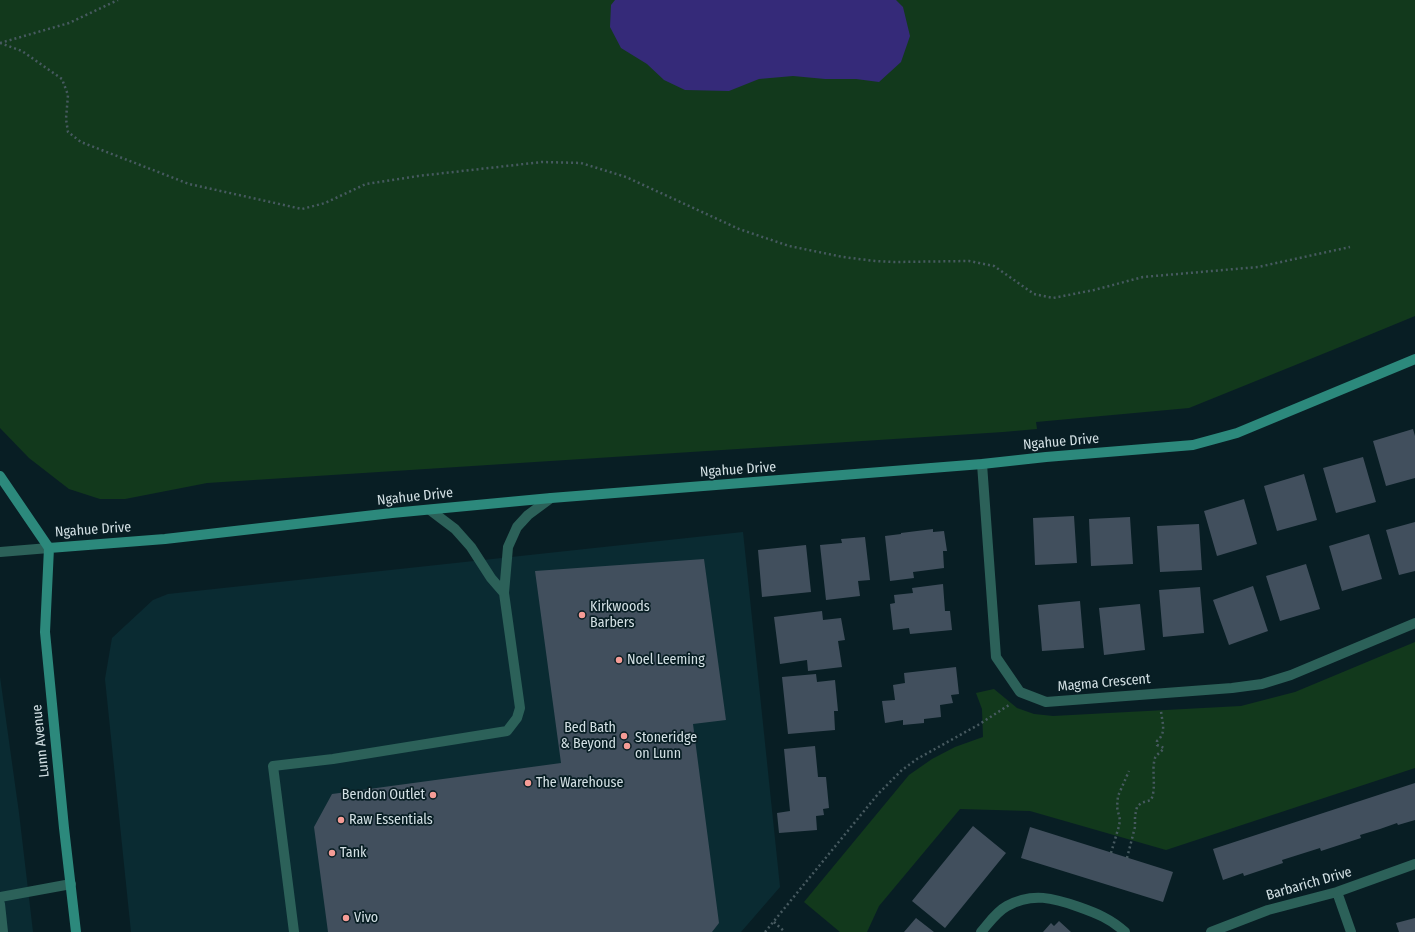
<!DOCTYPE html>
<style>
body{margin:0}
canvas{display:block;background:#081e24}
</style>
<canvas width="1415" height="932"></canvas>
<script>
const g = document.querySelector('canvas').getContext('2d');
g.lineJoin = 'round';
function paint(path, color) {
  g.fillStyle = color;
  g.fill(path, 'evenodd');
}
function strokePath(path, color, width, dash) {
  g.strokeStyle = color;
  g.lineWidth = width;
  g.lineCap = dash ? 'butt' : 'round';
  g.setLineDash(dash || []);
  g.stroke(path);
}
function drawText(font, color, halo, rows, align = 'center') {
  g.font = font + ' "Fira Sans Condensed",sans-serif';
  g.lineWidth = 3.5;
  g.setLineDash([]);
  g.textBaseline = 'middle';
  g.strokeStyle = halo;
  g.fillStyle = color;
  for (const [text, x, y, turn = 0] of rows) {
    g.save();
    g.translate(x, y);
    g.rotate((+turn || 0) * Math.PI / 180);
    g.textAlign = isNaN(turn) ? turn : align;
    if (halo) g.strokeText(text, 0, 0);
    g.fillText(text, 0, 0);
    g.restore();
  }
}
paint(new Path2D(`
 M743,532L780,887L741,932H131L105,679L112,638L153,600L168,594Z
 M0,677L19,813L33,932H0Z`), '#0a2b32');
paint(new Path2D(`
 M0,0H1415V316L1330,351L1189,408L1036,422L1037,429L1003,432L207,483L125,499H100L69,489L29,458L0,428Z
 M1415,642V768L1166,850L1030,811L960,809L879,906L867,932H840L804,902L909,775L932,759L955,747L983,737L982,709L976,693L994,689L1017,708L1034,714L1053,716L1241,706L1295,692Z`), '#12391c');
paint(new Path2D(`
 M615,0H896L903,7L910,36L901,62L879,82L856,79H825L793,76L759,79L729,91L685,90L664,80L647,64L621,48L610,27L611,5Z`), '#352a79');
paint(new Path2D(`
 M1413,429L1415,436V478L1386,486L1373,441Z
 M1363,457L1376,502L1336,513L1323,468Z
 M1304,474L1317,520L1277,531L1264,486Z
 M1244,499L1257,544L1217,556L1204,511Z
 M1074,516L1077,563L1035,565L1033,518Z
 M1130,517L1133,564L1091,566L1089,519Z
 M1415,522V571L1399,575L1386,530Z
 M1199,524L1202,570L1160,572L1157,526Z
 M933,529V532L944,531L947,551H943L944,568L913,572L914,578L890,581L885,536L901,534V533Z
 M1369,534L1382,579L1342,591L1329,546Z
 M865,537L870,580L858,581L860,596L826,600L820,545L842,543L841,539Z
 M806,545L811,592L762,597L758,550Z
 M704,559L726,720L693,724L719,923L712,932H328L314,827L332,794L561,763L535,571Z
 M1306,564L1320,609L1280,621L1266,576Z
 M943,584L945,611H950L952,630L910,634L909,628L893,630L890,604L895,603L894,595L913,593L912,588Z
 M1253,586L1268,631L1229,645L1213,600Z
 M1200,587L1204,633L1163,637L1159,590Z
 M1080,601L1084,648L1042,651L1038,605Z
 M1140,604L1145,650L1104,655L1099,608Z
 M822,611L823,620L841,618L845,640L838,641L842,667L808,671L807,660L780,664L774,617Z
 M956,667L959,694L951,695L953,703L940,705L941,717L924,719V723L903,725V720L885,723L882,701L895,700L893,685L905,683L904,673Z
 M816,674L817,682L835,680L838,711H834L835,730L788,734L782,677Z
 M815,746L818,777H826L829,808L823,809L824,815L816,816L817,830L779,833L777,813L790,811L784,749Z
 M1415,783V820L1398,825L1397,823L1380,829L1360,835L1361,838L1321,851L1320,848L1282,860L1283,863L1244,876L1243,873L1223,880L1213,849Z
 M973,826L1006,853L945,928L912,901Z
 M1030,827L1173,872L1163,902L1021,858Z
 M916,918L934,932H904Z
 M1415,918V932H1399L1396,923Z
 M1059,921L1071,932H1043L1051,923L1054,926Z`), '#414f5d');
strokePath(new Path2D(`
 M0,43L22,51L62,79L68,95L66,119L68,132L81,142L189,184L302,209L325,203L366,184L418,176L542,162L581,163L626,177L739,229L789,246L843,257L875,261L894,262L969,261L994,266L1034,294L1053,298L1094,290L1143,277L1258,267L1350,247
 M0,43L69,23L118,0
 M1111,853L1119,826L1120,820L1117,807L1118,796L1129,771
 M1127,858L1135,827V816L1137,807L1141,803L1151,800C1157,787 1151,771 1155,758C1157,754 1161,752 1164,748L1157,745V741C1167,733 1162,722 1161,711
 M774,922L785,932
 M765,932L878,794L902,770L917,759L978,725L1009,705`), '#475a60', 2.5, [2, 3]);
strokePath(new Path2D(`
 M430,510L455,529L471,547L491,578L504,593
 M0,552L49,548
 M0,897L71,884
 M0,904L3,932
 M294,932L273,766L333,759L507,731L517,718L520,708L504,593L508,547L517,527L528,515L551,498`), '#2c6159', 10);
strokePath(new Path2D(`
 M982,464L996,657L1020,692L1046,702L1232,688L1262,684L1291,675L1415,623
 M1337,892L1351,932
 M981,932C989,923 996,912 1007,906C1032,892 1054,898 1079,907C1096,913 1111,919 1125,932
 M1211,932L1268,910L1337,892L1415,864`), '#2c6159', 10);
strokePath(new Path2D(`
 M0,476L49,548
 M49,548L165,539L392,513L551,498L982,464L1046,457L1193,445L1237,433L1415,359
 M49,548L45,632L64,828L76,932`), '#2c897c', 10);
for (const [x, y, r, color] of [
 [582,615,4,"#f59c96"],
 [619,660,4,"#f59c96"],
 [624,736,4,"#f59c96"],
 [627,746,4,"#f59c96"],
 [528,783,4,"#f59c96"],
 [433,795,4,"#f59c96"],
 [341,820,4,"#f59c96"],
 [332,853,4,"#f59c96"],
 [346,918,4,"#f59c96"]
]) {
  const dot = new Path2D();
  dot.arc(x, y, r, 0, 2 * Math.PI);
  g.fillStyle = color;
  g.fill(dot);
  strokePath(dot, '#081e24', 1.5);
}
drawText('14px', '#d3e0e4', '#081e24', [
 ["Ngahue Drive",1061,442,-5],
 ["Ngahue Drive",738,470,-4],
 ["Ngahue Drive",415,497,-6],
 ["Ngahue Drive",93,530,-4],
 ["Magma Crescent",1104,683,-5],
 ["Lunn Avenue",41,741,-96],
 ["Barbarich Drive",1309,884,-16]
]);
drawText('14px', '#d3e0e4', '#081e24', [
 ["Kirkwoods",590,607],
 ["Barbers",590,623],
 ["Noel Leeming",627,660],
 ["Bed Bath",616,728,"right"],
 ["& Beyond",616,744,"right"],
 ["Stoneridge",635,738],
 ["on Lunn",635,754],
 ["The Warehouse",536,783],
 ["Bendon Outlet",425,795,"right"],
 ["Raw Essentials",349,820],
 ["Tank",340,853],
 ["Vivo",354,918]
], 'left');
</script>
